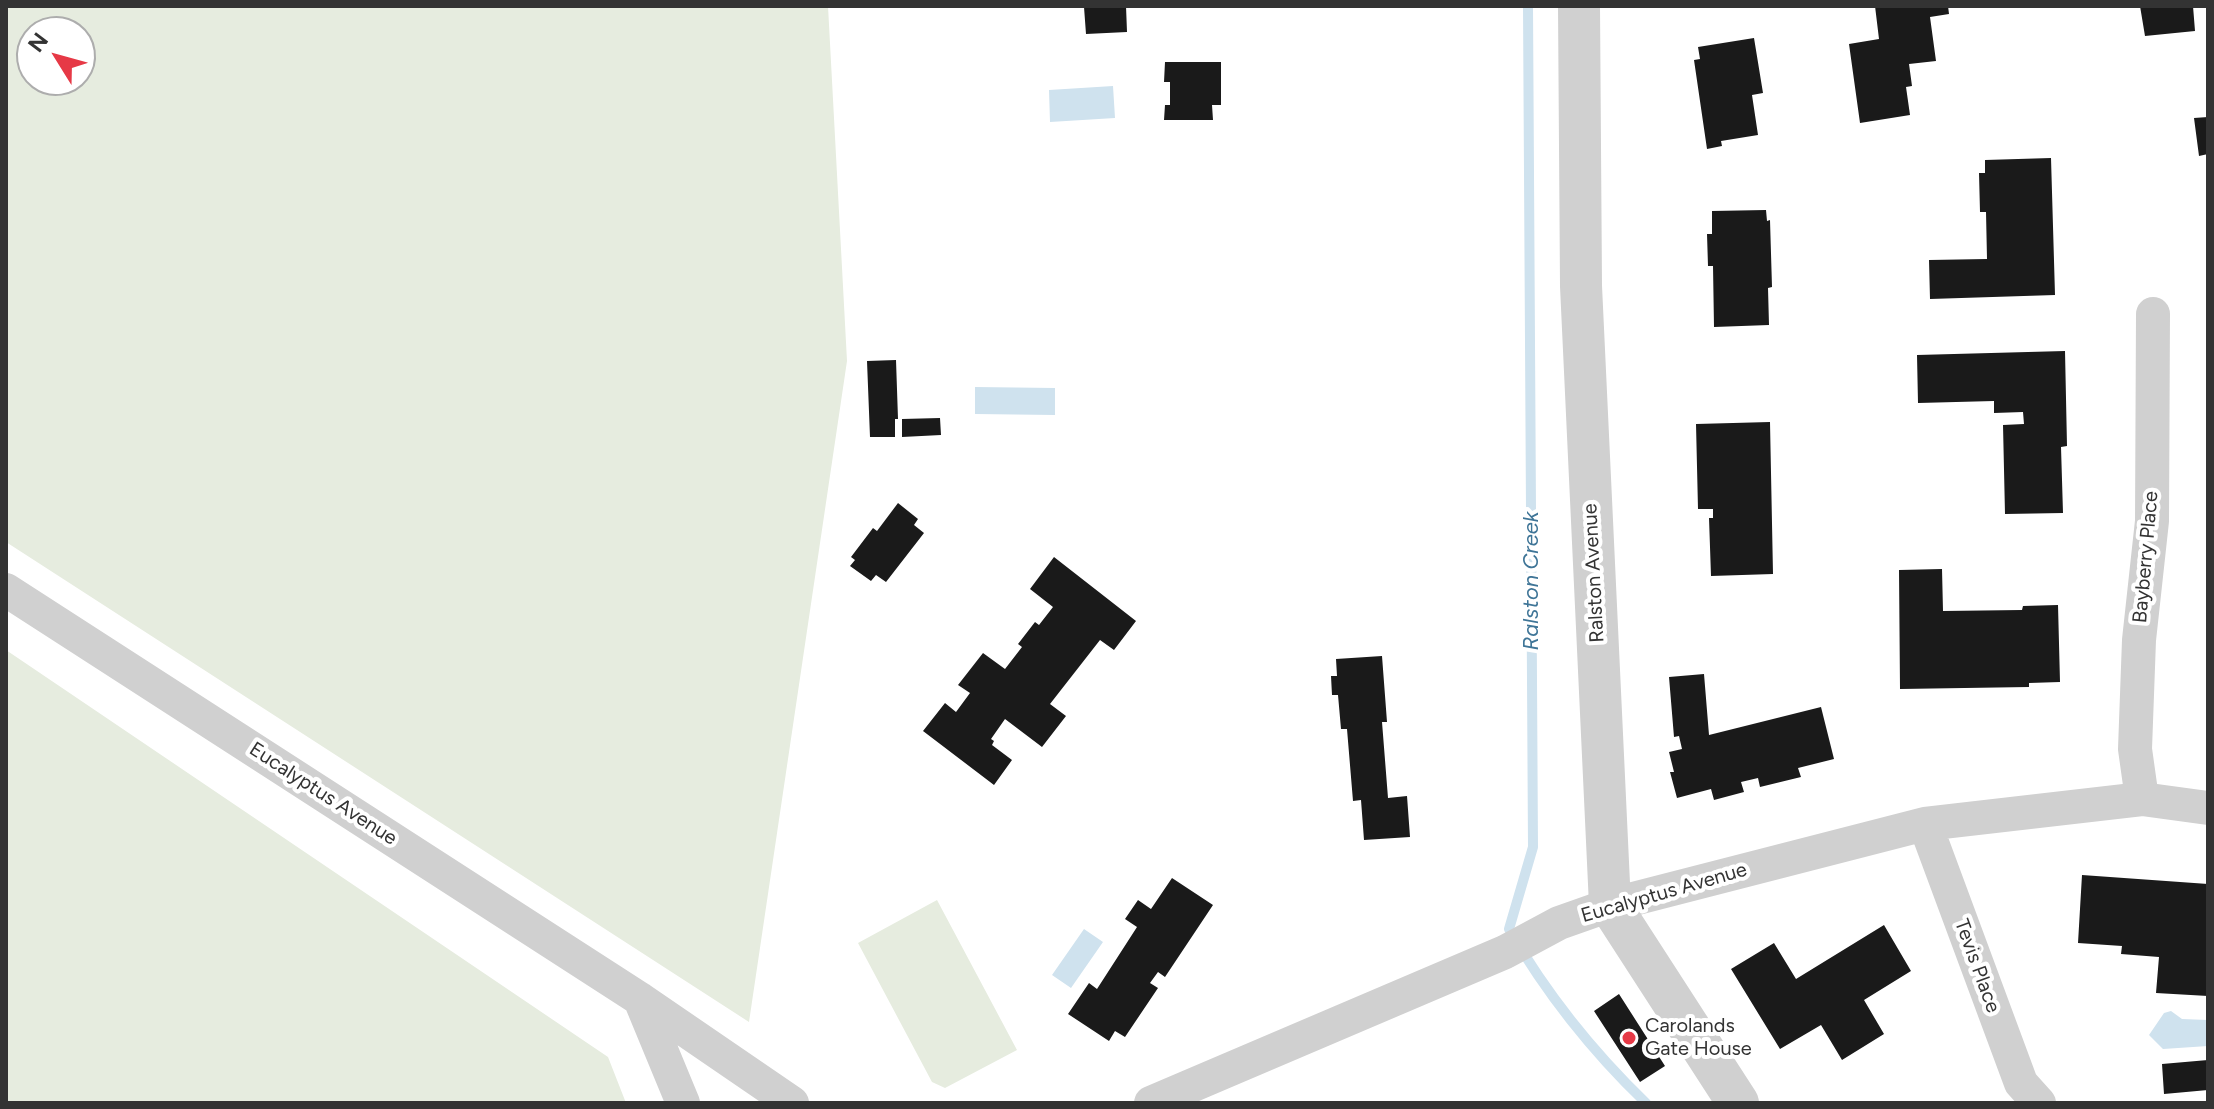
<!DOCTYPE html>
<style>
body{margin:0}
#map{position:relative;width:2214px;height:1109px;overflow:hidden;background:#fff;font-family:Figtree,sans-serif}
canvas{display:block}
.frame{position:absolute;inset:0;border:8px solid #333;pointer-events:none}
.north{position:absolute;left:16px;top:16px;width:80px;height:80px;box-sizing:border-box;background:#fff;border:2px solid #adadad;border-radius:50%;rotate:307deg;font-size:22px;font-weight:700;line-height:32px;text-align:center;color:#333}
.north::after{content:'';display:block;margin:auto;width:28px;height:36px;background:#e63946;clip-path:polygon(50% 0,100% 100%,50% 72%,0 100%)}
</style>
<div id="map">
<canvas width="2214" height="1109"></canvas>
<div class="frame"></div>
<div class="north">N</div>
</div>
<script>
const g = document.querySelector('canvas').getContext('2d');
g.lineJoin = 'round';
function paint(path, color) {
  g.fillStyle = color;
  g.fill(path, 'evenodd');
}
function strokePath(path, color, width, dash) {
  g.strokeStyle = color;
  g.lineWidth = width;
  g.lineCap = dash ? 'butt' : 'round';
  g.setLineDash(dash || []);
  g.stroke(path);
}
function drawText(font, color, halo, rows, align = 'center') {
  g.font = font + ' Figtree,sans-serif';
  g.lineWidth = 8;
  g.setLineDash([]);
  g.textBaseline = 'middle';
  g.strokeStyle = halo;
  g.fillStyle = color;
  for (const [text, x, y, turn = 0] of rows) {
    g.save();
    g.translate(x, y);
    g.rotate((+turn || 0) * Math.PI / 180);
    g.textAlign = isNaN(turn) ? turn : align;
    if (halo) g.strokeText(text, 0, 0);
    g.fillText(text, 0, 0);
    g.restore();
  }
}
paint(new Path2D(`
 M6,6H828L847,361L749,1022L6,542ZM32,32H80V80H32Z
 M6,650L608,1057L626,1103H6Z
 M937,900L1017,1050L945,1088L932,1082L858,943Z`), '#e6ecdf');
paint(new Path2D(`
 M1113,86L1115,118L1050,122L1049,90Z
 M975,387L1055,388V415L975,414Z
 M1084,929L1103,942L1071,988L1052,975Z
 M2171,1011L2182,1019L2208,1020V1046L2163,1049L2149,1035L2164,1013Z`), '#cfe2ee');
strokePath(new Path2D(`
 M1528,6L1533,847L1509,929C1546,993 1593,1052 1646,1103`), '#cfe2ee', 10);
paint(new Path2D(`
 M1126,6L1127,32L1086,34L1084,7Z
 M1875,6H1948L1949,14L1930,17L1936,61L1909,64L1912,86L1906,87L1910,115L1860,123L1849,44L1879,39Z
 M2140,6H2193L2195,31L2145,36Z
 M1754,38L1763,93L1752,95L1758,135L1721,141L1722,146L1707,149L1694,60L1700,59L1698,47Z
 M1165,62H1221V105H1212L1213,120H1164L1165,105H1170V82H1164Z
 M2208,117V154L2199,156L2194,118Z
 M2051,158L2055,295L1930,299L1929,260L1987,259L1986,212H1980L1979,173H1985V160Z
 M1766,210L1767,221L1770,220L1772,287L1768,288L1769,325L1714,327L1713,266H1708L1707,234H1712V211Z
 M2065,351L2067,446L2061,447L2063,513L2005,514L2003,425L2024,424L2023,412L1994,413V401L1918,403L1917,355Z
 M896,360L898,419H895V437H870L867,361Z
 M940,418L941,435L902,437V419Z
 M1770,422L1773,574L1711,576L1709,518H1713V509H1698L1696,424Z
 M898,503L918,519L914,525L924,533L886,582L876,575L871,581L850,566L855,560L851,557L873,528L877,531Z
 M1054,557L1136,621L1114,650L1100,640L1050,704L1066,716L1042,747L1005,719L991,739L994,741L992,745L1012,760L994,785L923,731L945,703L956,712L970,693L958,685L983,653L1005,669L1022,647L1018,644L1035,622L1039,625L1053,607L1030,589Z
 M1942,569L1943,611L2022,610L2023,606L2058,605L2060,682L2029,683V687L1900,689L1899,570Z
 M1382,656L1387,722H1382L1388,798L1407,796L1410,837L1364,840L1361,800L1353,801L1347,729H1341L1338,695H1332L1331,676H1337L1336,659Z
 M1704,674L1709,735L1821,707L1834,759L1798,768L1801,777L1760,787L1758,778L1741,782L1744,792L1714,800L1711,789L1677,798L1670,772H1674L1669,752L1682,749L1679,736L1674,737L1669,677Z
 M2082,875L2208,884V996L2156,993L2159,957L2121,954L2122,946L2078,943Z
 M1172,878L1213,905L1165,977L1158,972L1150,983L1158,988L1125,1037L1115,1031L1109,1041L1068,1014L1089,983L1097,989L1137,927L1125,919L1138,900L1151,909Z
 M1884,925L1911,971L1864,1000L1884,1034L1842,1060L1821,1025L1780,1049L1731,969L1774,943L1796,979Z
 M1619,994L1665,1066L1640,1082L1594,1011Z
 M2208,1060V1090L2164,1094L2162,1064Z`), '#1a1a1a');
strokePath(new Path2D(`
 M6,590L640,999L792,1103
 M2142,799L2135,749L2139,640L2152,521L2153,314
 M1925,824L2021,1083L2039,1103
 M640,999L683,1103
 M1151,1103L1505,952L1559,923L1610,905L1925,824L2142,799L2208,808`), '#d0d0d0', 34);
strokePath(new Path2D(`
 M1579,6L1581,286L1610,905L1738,1103`), '#d0d0d0', 42);
for (const [x, y, r, color] of [
 [1629,1038,8,"#e63946"]
]) {
  const dot = new Path2D();
  dot.arc(x, y, r, 0, 2 * Math.PI);
  g.fillStyle = color;
  g.fill(dot);
  strokePath(dot, '#fff', 3);
}
drawText('20px', '#333', '#fff', [
 ["Bayberry Place",2146,557,-85],
 ["Ralston Avenue",1594,573,-93],
 ["Eucalyptus Avenue",323,794,33],
 ["Eucalyptus Avenue",1664,893,-16],
 ["Tevis Place",1977,966,70]
]);
drawText('20px', '#333', '#fff', [
 ["Carolands",1645,1026],
 ["Gate House",1645,1049]
], 'left');
drawText('italic 22px', '#3f7597', '#fff', [
 ["Ralston Creek",1532,581,-90]
]);
</script>
